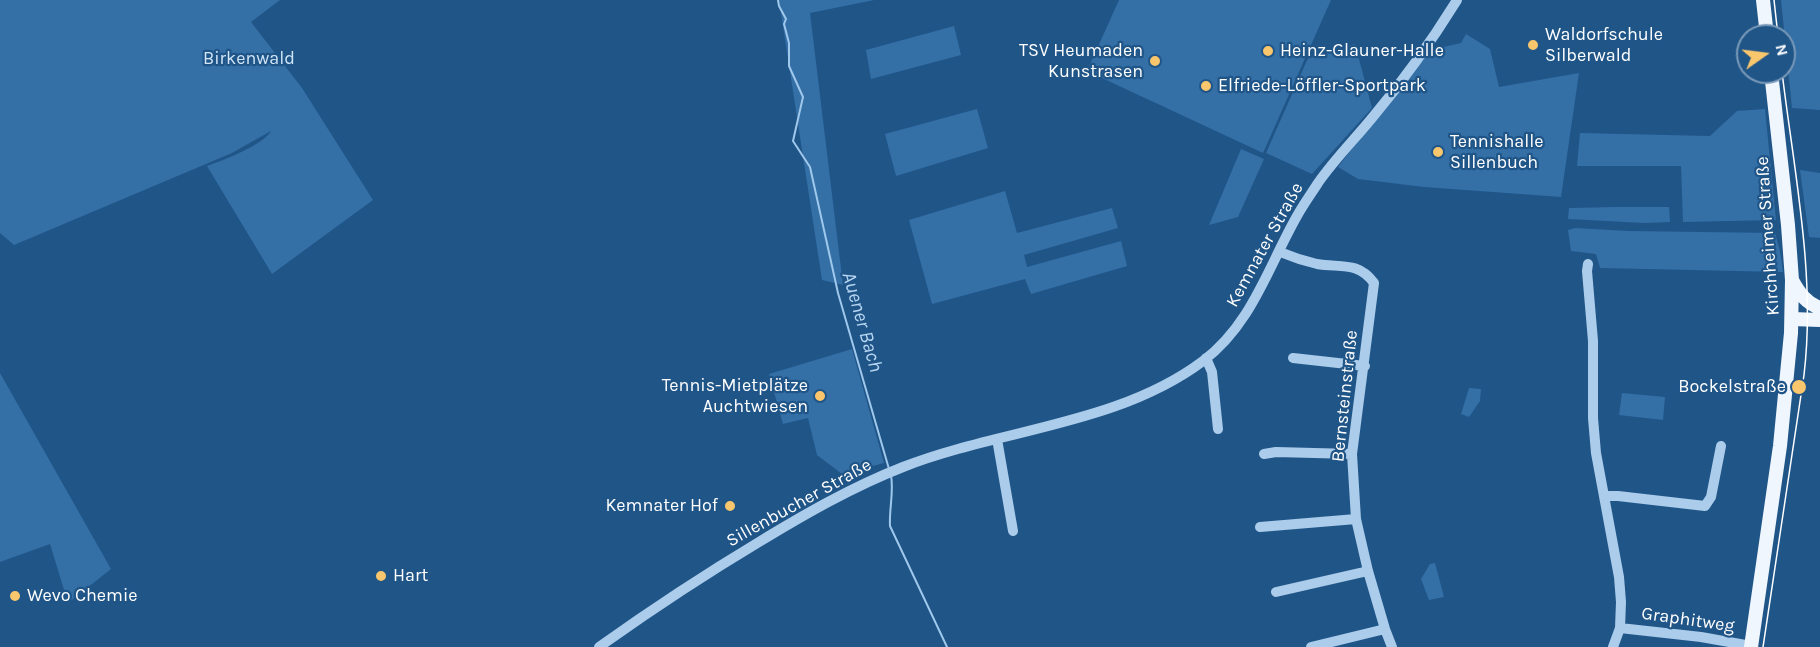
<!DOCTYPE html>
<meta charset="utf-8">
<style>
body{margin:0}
#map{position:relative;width:1820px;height:647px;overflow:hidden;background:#205588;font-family:Karla,sans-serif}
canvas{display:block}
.north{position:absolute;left:1736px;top:24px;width:60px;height:60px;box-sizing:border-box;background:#205588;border:2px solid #7999b8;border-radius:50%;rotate:76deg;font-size:16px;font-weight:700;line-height:24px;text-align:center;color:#fff}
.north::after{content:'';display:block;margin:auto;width:21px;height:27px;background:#f8c66c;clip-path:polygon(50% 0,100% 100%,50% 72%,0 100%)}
</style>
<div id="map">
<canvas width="1820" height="647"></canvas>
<div class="north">N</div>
</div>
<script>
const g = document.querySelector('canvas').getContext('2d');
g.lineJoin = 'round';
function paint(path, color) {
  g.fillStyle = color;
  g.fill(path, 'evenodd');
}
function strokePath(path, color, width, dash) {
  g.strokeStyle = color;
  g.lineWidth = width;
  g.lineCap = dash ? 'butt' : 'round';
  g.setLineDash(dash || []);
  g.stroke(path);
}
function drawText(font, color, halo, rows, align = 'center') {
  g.font = font + ' Karla,sans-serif';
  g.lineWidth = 4.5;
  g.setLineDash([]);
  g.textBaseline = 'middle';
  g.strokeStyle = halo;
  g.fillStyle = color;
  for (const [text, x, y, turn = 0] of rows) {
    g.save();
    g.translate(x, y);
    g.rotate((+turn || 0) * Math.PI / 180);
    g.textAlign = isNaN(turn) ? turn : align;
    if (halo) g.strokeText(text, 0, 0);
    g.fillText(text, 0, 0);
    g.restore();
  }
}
paint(new Path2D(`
 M0,0H280L251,22L302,88L373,200L272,274L207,166C224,160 263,145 271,131L232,153L14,245L0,233Z
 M779,0H874L810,13L843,285L822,280Z
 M1119,0H1331L1263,153L1087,71Z
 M1781,0H1820V110L1792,108Z
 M954,26L961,55L871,79L866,50Z
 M1466,34L1490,49L1499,87L1579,73L1561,197L1424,187L1358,179L1338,167L1426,51L1461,43Z
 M1355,44L1372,108L1312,174L1266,153L1308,58Z
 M977,109L988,148L896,176L885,134Z
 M1765,109L1776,220L1683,222L1681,166H1577L1580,133L1710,136L1737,111Z
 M1241,149L1264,159L1238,217L1209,225Z
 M1800,170L1820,173V238L1809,237Z
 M1005,191L1017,233L1112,208L1118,228L1024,255L1027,267L1121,241L1127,266L1031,294L1025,279L932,304L909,220Z
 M1617,207H1669L1670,222L1644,223L1568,219L1569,208Z
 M1575,228L1628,231L1775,233L1780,251L1783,272L1600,268L1596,254L1571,251L1568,230Z
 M852,349L884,463L842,474L817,455L808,418L783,424L769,374Z
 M0,373L111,569L68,603L50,544L0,562Z
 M1469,388L1481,389L1480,401L1469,417L1461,414Z
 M1622,393L1665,397L1663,420L1619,415Z
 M1435,563L1444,597L1429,600L1421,579L1430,564Z`), '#346fa6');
strokePath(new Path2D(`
 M778,0L779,6L786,19L784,24L789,43V66L803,97L793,141L810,167L838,293L889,469
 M891,475C894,492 889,509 890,526L947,647`), '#9fc8ec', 2);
strokePath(new Path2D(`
 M1280,252C1292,257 1304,261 1317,264C1340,268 1358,261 1374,283L1352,454L1356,519L1368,571L1385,629L1392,647
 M1588,264L1587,271L1593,341V418L1596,453L1619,577L1621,602L1620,628L1613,647
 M1206,358L1212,372L1218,429
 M1293,358L1365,366
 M997,439L1013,531
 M1264,454L1276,452L1352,454
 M1604,496H1618L1705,506L1711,497L1721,446
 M1260,527L1356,519
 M1276,592L1368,571
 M1620,628L1701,637L1751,646
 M599,647C651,610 704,575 759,542C805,514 852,487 903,467C1000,429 1118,425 1203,361C1252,324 1268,267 1297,216C1303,205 1311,194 1318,183C1334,160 1354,140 1372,118C1403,81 1431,42 1457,0
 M1311,647L1385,629`), '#abccea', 10);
strokePath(new Path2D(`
 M1763,0L1767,36
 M1792,280C1799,293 1806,303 1820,308
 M1792,319L1820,320
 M1751,647L1780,446L1791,333L1792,280L1788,225L1771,72`), '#eff6fe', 14);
strokePath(new Path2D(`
 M1774,0L1778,36
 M1763,647L1804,375C1816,275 1794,172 1782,72`), '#fff', 1.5);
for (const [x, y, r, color] of [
 [1533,45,6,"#f8c66c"],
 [1268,51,6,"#f8c66c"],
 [1155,61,6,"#f8c66c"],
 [1206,86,6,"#f8c66c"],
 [1438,152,6,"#f8c66c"],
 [1799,387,8,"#f8c66c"],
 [820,396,6,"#f8c66c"],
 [730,506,6,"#f8c66c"],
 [381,576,6,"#f8c66c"],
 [15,596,6,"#f8c66c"]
]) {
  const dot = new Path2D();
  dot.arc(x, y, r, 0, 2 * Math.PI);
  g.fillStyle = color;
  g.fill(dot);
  strokePath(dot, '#205588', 2);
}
drawText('18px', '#fff', '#205588', [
 ["Waldorfschule",1545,35],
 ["Silberwald",1545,56],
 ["TSV Heumaden",1143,51,"right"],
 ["Kunstrasen",1143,72,"right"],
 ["Heinz-Glauner-Halle",1280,51],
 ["Elfriede-Löffler-Sportpark",1218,86],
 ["Tennishalle",1450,142],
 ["Sillenbuch",1450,163],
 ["Tennis-Mietplätze",808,386,"right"],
 ["Auchtwiesen",808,407,"right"],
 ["Bockelstraße",1786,387,"right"],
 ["Kemnater Hof",718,506,"right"],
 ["Hart",393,576],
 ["Wevo Chemie",27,596]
], 'left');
drawText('18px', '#d0e5f8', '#205588', [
 ["Birkenwald",249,59]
]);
drawText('18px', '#fff', '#205588', [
 ["Kirchheimer Straße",1768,236,-94],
 ["Kemnater Straße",1265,245,-61],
 ["Bernsteinstraße",1345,396,-84],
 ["Sillenbucher Straße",799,503,-29],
 ["Graphitweg",1688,620,8]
]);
drawText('italic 20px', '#b7d6f2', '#205588', [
 ["Auener Bach",862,322,74]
]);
</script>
